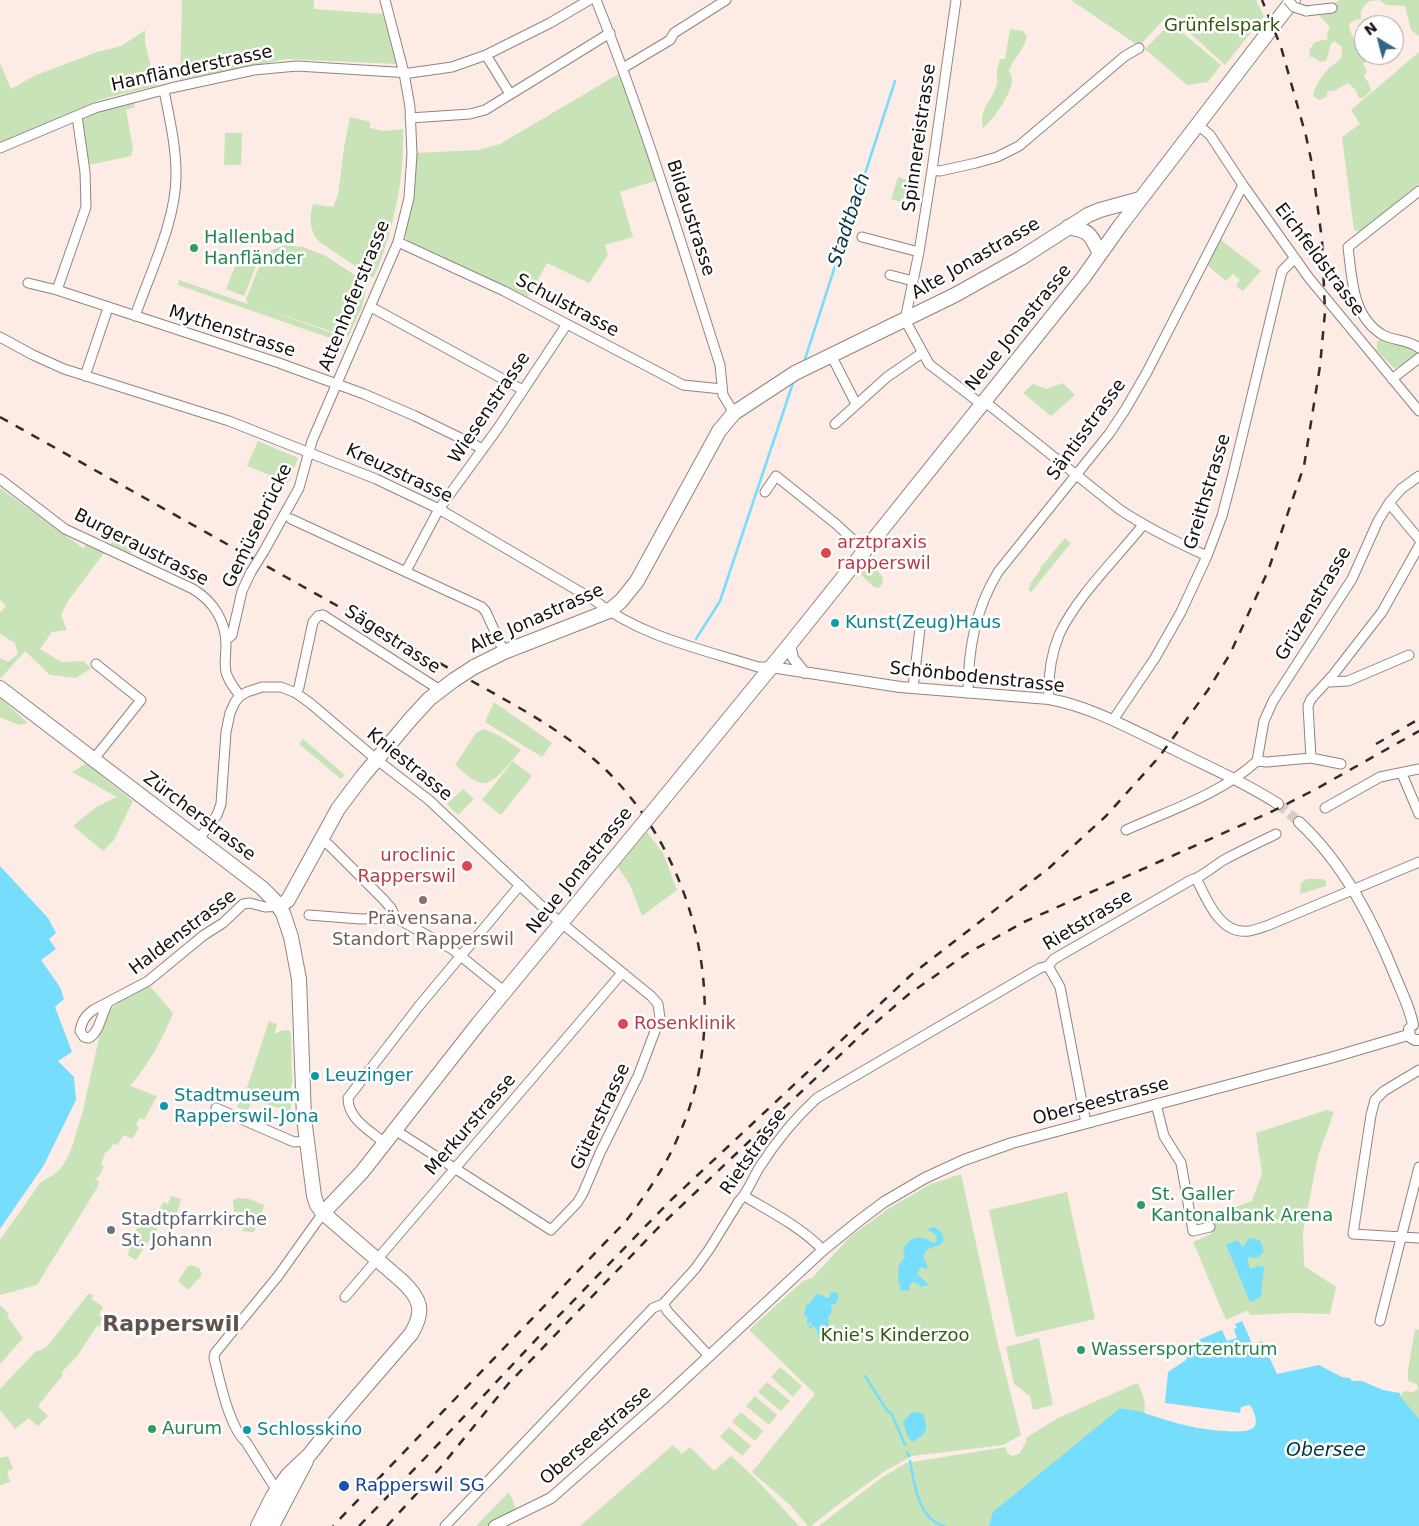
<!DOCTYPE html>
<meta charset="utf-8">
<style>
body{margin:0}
#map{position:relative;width:1419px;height:1526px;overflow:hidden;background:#fcece5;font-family:"DejaVu Sans",sans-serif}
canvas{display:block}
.north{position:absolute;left:1354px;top:15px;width:50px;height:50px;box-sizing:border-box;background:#fff;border:1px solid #a19f9f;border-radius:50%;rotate:323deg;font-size:14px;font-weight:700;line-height:20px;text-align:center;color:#15100e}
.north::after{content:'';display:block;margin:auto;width:18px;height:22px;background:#316782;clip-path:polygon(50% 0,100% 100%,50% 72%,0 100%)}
</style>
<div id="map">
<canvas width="1419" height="1526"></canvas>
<div class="north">N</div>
</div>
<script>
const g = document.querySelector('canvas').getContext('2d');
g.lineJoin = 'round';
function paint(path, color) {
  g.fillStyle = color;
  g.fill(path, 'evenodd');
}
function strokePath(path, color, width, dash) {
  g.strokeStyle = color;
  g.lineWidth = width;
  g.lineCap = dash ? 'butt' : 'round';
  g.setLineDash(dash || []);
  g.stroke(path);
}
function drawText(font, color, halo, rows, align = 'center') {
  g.font = font + ' "DejaVu Sans",sans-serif';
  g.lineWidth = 5;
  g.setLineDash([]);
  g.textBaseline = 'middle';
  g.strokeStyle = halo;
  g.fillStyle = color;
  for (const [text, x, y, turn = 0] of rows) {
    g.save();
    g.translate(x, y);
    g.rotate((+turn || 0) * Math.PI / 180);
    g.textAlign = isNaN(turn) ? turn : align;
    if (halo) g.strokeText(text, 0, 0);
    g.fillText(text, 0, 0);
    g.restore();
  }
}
paint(new Path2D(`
 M182,0H314V9L383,14L396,64L287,59L180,80Z
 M1071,0H1256L1264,16L1225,65L1169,14L1139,46Z
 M1340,0H1419V36L1411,30L1405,6L1386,5L1379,0L1369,1C1363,7 1360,10 1361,19L1355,20L1349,24C1350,35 1354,41 1364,43V55H1394L1368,60L1363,64L1367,71L1364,77L1368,82L1371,91L1363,98H1359L1355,89L1348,83L1334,91H1328L1326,97L1319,100L1313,96C1315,86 1321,77 1328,69C1337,60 1343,63 1342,47L1334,41L1331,44L1326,61L1320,62L1314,57H1310L1309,50L1315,42L1328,39L1327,33L1330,27L1317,13Z
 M1171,23L1221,65L1208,82L1187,85L1145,49Z
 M1010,29L1023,31L1027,37C1023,51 1014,58 1009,70C1010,73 1011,75 1012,78C1014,90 992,122 983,128C979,106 993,102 997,83C998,79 996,75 997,71C997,67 999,63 1000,59H1005Z
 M145,30V43L156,86L102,99L0,142V63L11,89L34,76L97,52L114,48L123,45Z
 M1419,52V184L1360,232L1354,230L1342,137L1360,124L1351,110Z
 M622,72L658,180L620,192L633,237L605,245L608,255L589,283L547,263L528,297L407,240L404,232L416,153L479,150L500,144Z
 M134,101L135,107L126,110L133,149L131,156L89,165L81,121C90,109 120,105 134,101Z
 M350,117L370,122V128L383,131L403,129C404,167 399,199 389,235C384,251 380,264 373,278L321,243C309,233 309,218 313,204L333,207L338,195L344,148Z
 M225,133H242L241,165H224Z
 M898,177L919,184L914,201L906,198L904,203L891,199Z
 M1220,239L1261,271L1243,291L1236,286L1240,280L1233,274L1226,281L1207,265Z
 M285,245L303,247L324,255L367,283L362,308L348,337L253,305L335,334L333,339L178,285L179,280L248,304L246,299L265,253Z
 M238,259L256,266L244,296L226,289Z
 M1381,339L1414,348L1416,354L1403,366L1394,368L1377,351V341Z
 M1063,383L1075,395L1051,416L1023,393L1033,384L1046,389Z
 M258,441L298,458L288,483L247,466Z
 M0,488L83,548L88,543L104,553L68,601L61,615L67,630L52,632L40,649L62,662L83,661L91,668L76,678L50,675L25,651L1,678L0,677V658L8,662L18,654L15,643L0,634V613L6,606L0,600Z
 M123,535L136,542L131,554L111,544L115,537Z
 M1065,538L1071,543L1031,592L1028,589L1031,585L1030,584L1041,569L1040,568Z
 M867,563C876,569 890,578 879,588L874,587L859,573V568L863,564Z
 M0,698L28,723L19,725L0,717Z
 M494,702L552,743L542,757L485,722Z
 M484,729L500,736L521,750C513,759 495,785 482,783C473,782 463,771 455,765L476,733Z
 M303,739L345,775L341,779L299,744Z
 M513,761L532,776L501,815L482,800Z
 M86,763L133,801L114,840L103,851L73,826L96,807L117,797L72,772Z
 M463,789L474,799L458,815L447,804Z
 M647,832L663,853L677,890L642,916L630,885L618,867Z
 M1307,879H1322L1326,881V886L1300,894L1301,883Z
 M149,985L173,1013C162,1040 149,1064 130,1086L157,1096L144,1120L140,1118L136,1125L139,1128L132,1139L124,1135L117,1145L113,1144L110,1149L105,1153L101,1165L104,1167L99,1176L95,1179L99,1181L97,1188L37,1285L0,1295V1240L40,1183C46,1178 54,1176 59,1170C73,1155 75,1133 82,1115L102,1024C112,1003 128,994 149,985Z
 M269,1021L277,1024L275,1032L276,1034L280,1031L288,1030L291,1033L292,1084L291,1085V1110L288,1111L254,1100L259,1088H257L248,1111L237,1107L242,1097H244Z
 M1327,1110L1334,1112L1318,1156L1303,1232L1304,1266L1336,1287L1330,1314L1291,1313L1250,1315L1248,1310L1226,1320L1193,1242L1211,1234L1212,1216L1252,1201L1262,1173L1256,1133Z
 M961,1174L997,1340L1021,1435L1003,1445L912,1456L885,1471L835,1507L811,1526H808L790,1505L752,1472L815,1394L749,1330L803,1281L812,1278L850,1237L888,1209L931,1184Z
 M1067,1192L1095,1319L1016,1337L989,1210Z
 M171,1196L181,1199L175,1220L163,1215L156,1231V1234H153L136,1260L128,1255C130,1243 135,1232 140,1221L150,1224L155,1215H157L159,1213L157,1212L164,1202L168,1204Z
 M239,1198L249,1199L264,1205L261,1216L254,1232L240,1231L243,1230L246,1212H234L233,1200Z
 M191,1265L199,1268L202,1275L188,1290L178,1281L187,1267Z
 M89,1293L93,1296L92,1299L103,1307L99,1315L103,1318L99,1327L97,1326L77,1356L61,1373L63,1375L38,1406L48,1416L38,1426L36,1425L29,1418L15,1429L0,1410V1389L35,1352L45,1348L49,1344Z
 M0,1305L9,1314L7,1316L23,1338L0,1364Z
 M1415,1329L1419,1330V1498L1400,1396L1404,1391L1413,1392L1418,1389L1417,1384L1408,1381V1370Z
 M1039,1338L1053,1405L1033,1410L1030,1396L1014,1384L1006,1347Z
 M780,1367L802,1386L793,1397L771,1377Z
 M767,1382L790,1401L781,1411L758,1392Z
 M1137,1383L1139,1385C1142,1394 1147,1403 1144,1412L1120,1408L1081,1526H819L881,1478L906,1463L1006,1447L1007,1453L1012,1456L1019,1454L1026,1442V1438L1058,1418Z
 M755,1396L777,1415L769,1425L746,1406Z
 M741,1412L763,1431L755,1441L732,1422Z
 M729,1427L751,1446L742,1456L720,1437Z
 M673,1445L682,1454L690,1447L714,1471L731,1456L754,1477L799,1526H580Z
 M8,1456L13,1469L7,1471L10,1482L0,1485V1458Z
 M509,1492L517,1511L486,1526H476Z`), '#c8e3b7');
paint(new Path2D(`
 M0,866L48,918L56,933L49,939L56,949L41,960L60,987L64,999L55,1007L72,1052L58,1061L74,1077L76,1100L44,1165L0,1229Z
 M934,1227C938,1229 942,1232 943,1236C946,1248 931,1245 926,1251C924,1253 924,1257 924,1259L927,1264V1270L921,1267L917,1274L929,1285L920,1287L919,1284L913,1282L909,1285L910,1290L900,1291L901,1286L899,1285L898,1275L899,1265L905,1257L903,1250C906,1242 914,1236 923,1238C928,1239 930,1242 935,1243L937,1237L935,1234L928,1230L929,1228Z
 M1249,1238L1260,1240L1264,1251L1258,1258L1247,1257L1250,1269L1258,1266L1264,1267L1261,1297L1250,1302L1226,1245L1237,1240L1243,1247Z
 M834,1292L837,1293L839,1297L836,1301L837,1303L831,1305L832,1312L828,1317L829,1326L826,1334L821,1335L817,1334V1330L804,1314L807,1304L811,1302L816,1294L825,1296L824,1298H829L830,1293Z
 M1242,1321L1253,1345L1262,1341L1277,1374L1319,1365L1342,1377L1350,1378L1352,1381H1362L1383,1390L1400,1393V1396L1419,1419V1526H989L993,1512L1120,1408L1144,1412L1147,1414C1161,1418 1174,1423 1189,1426C1199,1429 1248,1436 1254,1427C1259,1421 1253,1410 1250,1405L1241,1407L1240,1413L1165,1403L1168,1372L1186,1360L1188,1351L1186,1345L1222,1330L1227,1341L1237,1338L1234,1329L1237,1328L1235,1324Z
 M916,1412L923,1414C929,1431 927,1433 912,1442L908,1437L903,1422L911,1413Z`), '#76ddfc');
strokePath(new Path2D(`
 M805,359L895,81
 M696,639L720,601L794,380
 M808,1323L809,1320
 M810,1327L813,1325
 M865,1376L886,1409L892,1415L905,1445
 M909,1428L914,1426L915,1427
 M907,1452L909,1456
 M910,1461C914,1483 918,1519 944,1526`), '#76ddfc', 2.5);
strokePath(new Path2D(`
 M1278,804L1299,822`), '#d9cbc5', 10, [10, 5]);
const minor = new Path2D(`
 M596,0C644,119 681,243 720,365L723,395L734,413
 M956,0L932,170L919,252L905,320L929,364L981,404
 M1306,11L1332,8
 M486,55L510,94
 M623,68L670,40L674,33L726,0
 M410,118L470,114L485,110L610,33
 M1198,125L1210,135L1243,185L1309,278L1419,411
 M0,148L95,108L171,88L254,70L297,66L410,73L452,67L486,55L550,23L589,0
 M932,170L940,171L976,163L997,157L1019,146L1125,56L1139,48
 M1419,191L1348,247C1352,278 1352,317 1383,335C1394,341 1408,339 1419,348
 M862,237L919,252
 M398,242L504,291L683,385L722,389
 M890,275L913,281
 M28,283L57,290L279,363L364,394L415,416L483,449
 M57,290L86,207L85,172L77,116
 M371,307L523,390
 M135,316C150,273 177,219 176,173C176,145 169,117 164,90
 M0,337L33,355L64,369L229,421L376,479L439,509L594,600C641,637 702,649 758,667H771
 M831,355L856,404
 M85,376L108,308
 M1392,379L1419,358
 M984,401L1119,509C1147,528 1176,542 1207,556
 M835,424L887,377L922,353
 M0,479L65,529L193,589C213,601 226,621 226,645C226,654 224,663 226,672C228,681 235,689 240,696
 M765,492L776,476L836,524L864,550
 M1389,503L1419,539
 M291,519L482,607L486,612L504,652
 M264,551L299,488L312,441L398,242L409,198L412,154L410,107L404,73L385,0
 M406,571L439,509L498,428L567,324
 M226,640L232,635L242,591L251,572
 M1328,682L1348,681L1409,655
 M913,688L920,628
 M296,693L299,687L313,622L318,616L323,615L440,690
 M968,693C968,650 975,610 998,572L1109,434L1125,410L1147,372L1243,185
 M1049,699C1048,678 1051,655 1059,635C1077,596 1116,559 1143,525
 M1113,720L1155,658L1181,612L1207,556L1222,516L1233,474L1282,271L1295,258
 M1311,758L1308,706L1311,699L1333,675L1382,612L1419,546
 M93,760L141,700L96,664
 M1257,761L1267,762L1311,758L1341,764
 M1402,774L1419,814
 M1325,808L1380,777L1419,769
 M1126,830C1170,810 1221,794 1257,761L1264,721L1273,701L1352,579L1378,521L1389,503L1401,489L1419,476
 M198,840L217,815L221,804L226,732L230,713L235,702L240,696L247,692L262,687H281L296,693L310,703L377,760L429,800L548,912L651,996L658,1004L660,1018L638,1076L600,1153L583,1193L577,1203L551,1230L395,1130
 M322,840L329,845L383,899L391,908L396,918
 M1196,878C1207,900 1220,935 1249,931C1256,930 1263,927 1269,925L1419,862
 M309,915L360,919L396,918L452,949L505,992
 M1048,966L1060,987L1086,1123
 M108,1003C101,1014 100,1032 89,1038L84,1037L80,1031C82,1021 85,1016 93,1010L148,981L204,935L223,923L243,904L250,903L265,907L280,906
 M1419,1070L1384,1091L1375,1100L1371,1115L1353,1234L1419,1238
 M1156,1104L1164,1136L1181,1163L1193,1231L1210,1227
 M216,1108L294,1142L307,1141
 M385,1143C370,1131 348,1119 348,1098L419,1006L520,885
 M744,1196C771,1212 801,1227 823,1250
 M345,1297L622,973
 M663,1304L668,1312L709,1356
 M1380,1321L1419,1167
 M279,1494L246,1442C229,1427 220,1381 214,1358L215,1353L278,1276L323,1213
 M445,1526L653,1308L663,1304L695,1269L710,1248L739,1201C746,1195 753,1178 759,1168C775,1143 795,1118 817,1098L1040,968L1048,966L1054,959L1191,880C1200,878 1213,867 1222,861C1240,851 1258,843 1276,834`);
const tertiary = new Path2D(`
 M790,644L793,658L805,673
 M771,667L900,687L1049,699C1093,707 1132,730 1173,749C1208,767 1245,782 1278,804
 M1299,822C1344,864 1373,921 1396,978C1402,993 1410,1008 1413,1025
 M1409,1029L1410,1037L1415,1040H1419
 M494,1526L551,1498L663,1399L823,1250L860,1220L884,1202L925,1178L964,1160L1012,1143L1330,1058L1408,1035`);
const primary = new Path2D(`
 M1068,227C1091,231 1090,234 1100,254
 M474,667L504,652L609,611L621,601L637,581L719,431L734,413L795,373L955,295L1021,258L1088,215L1100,210L1140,199
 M0,688L262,888L273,899L283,913L291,937L299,979L304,1118L314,1196L317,1205L323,1213L402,1281C421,1299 425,1311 411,1334L336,1421L310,1454L288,1475L273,1496L258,1526
 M651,814L790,644L1083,278L1120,226L1293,0
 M280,906L288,900L338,809L362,777L409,721L429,699L454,680
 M323,1213L362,1172L478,1024L642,825
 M272,1526L306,1461`);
strokePath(minor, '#92847d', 11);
strokePath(tertiary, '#92847d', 12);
strokePath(primary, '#92847d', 16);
strokePath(minor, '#fff', 9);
strokePath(tertiary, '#fff', 10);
strokePath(primary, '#fff', 14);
strokePath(new Path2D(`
 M0,417L486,689C529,713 572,737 608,772C700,865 733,1016 678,1137C665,1168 646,1194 626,1221L333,1526
 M1376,744L1419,719
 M359,1526L427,1456L545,1330L670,1201L911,975L1049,868L1106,816L1159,757L1208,690L1230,654L1268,571L1304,466L1320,366L1325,312L1322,240L1312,164L1306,136L1281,47L1262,0
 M387,1526L440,1468L509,1383L657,1229L860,1036L909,994L968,953L1024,922L1273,811L1316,789L1419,731`), '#322b29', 2.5, [9, 9]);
const minorBridge = new Path2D(`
 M1288,0L1294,7L1306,11
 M251,572L264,551`);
const primaryBridge = new Path2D(`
 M454,680L474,667
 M642,825L651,814`);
strokePath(minorBridge, '#92847d', 11, []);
strokePath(primaryBridge, '#92847d', 16, []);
strokePath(minorBridge, '#fff', 9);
strokePath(primaryBridge, '#fff', 14);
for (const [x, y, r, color] of [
 [194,248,5,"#2e9e5b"],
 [826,553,6,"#e0444e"],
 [835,623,5,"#0f9aa8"],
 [467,866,6,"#e0444e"],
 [423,900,5,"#8d6e63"],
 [623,1024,6,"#e0444e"],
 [315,1076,5,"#0f9aa8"],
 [164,1106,5,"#0f9aa8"],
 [1141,1205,5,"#2e9e5b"],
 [111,1230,5,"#6b7280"],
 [1081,1350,5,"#2e9e5b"],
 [152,1429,5,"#2e9e5b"],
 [247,1430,5,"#0f9aa8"],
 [344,1486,6,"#1a4fb4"]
]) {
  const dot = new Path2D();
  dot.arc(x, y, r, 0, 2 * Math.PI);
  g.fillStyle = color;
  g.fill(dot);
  strokePath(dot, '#fff', 2);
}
drawText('18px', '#33580e', '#fff', [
 ["Grünfelspark",1222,26],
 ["Knie's Kinderzoo",895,1336]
]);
drawText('18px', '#15100e', '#fff', [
 ["Hanfländerstrasse",192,69,-12],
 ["Spinnereistrasse",920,138,-82],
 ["Bildaustrasse",690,218,72],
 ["Alte Jonastrasse",976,259,-30],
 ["Eichfeldstrasse",1319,260,53],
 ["Attenhoferstrasse",355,296,-68],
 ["Schulstrasse",567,306,28],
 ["Neue Jonastrasse",1019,328,-51],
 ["Mythenstrasse",232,332,18],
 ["Wiesenstrasse",490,408,-56],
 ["Säntisstrasse",1087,430,-54],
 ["Kreuzstrasse",399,474,25],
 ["Greithstrasse",1208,492,-73],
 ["Gemüsebrücke",258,526,-64],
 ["Burgeraustrasse",141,548,27],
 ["Grüzenstrasse",1314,604,-59],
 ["Alte Jonastrasse",537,619,-24],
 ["Sägestrasse",392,640,33],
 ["Schönbodenstrasse",977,678,6],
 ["Kniestrasse",409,765,39],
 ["Zürcherstrasse",199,817,37],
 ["Neue Jonastrasse",580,871,-51],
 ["Rietstrasse",1088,921,-31],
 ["Haldenstrasse",183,933,-37],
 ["Oberseestrasse",1101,1102,-15],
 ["Güterstrasse",601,1117,-65],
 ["Merkurstrasse",471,1125,-49],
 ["Rietstrasse",754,1152,-55],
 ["Oberseestrasse",596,1436,-41]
]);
drawText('18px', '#27864d', '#fff', [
 ["Hallenbad",204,238],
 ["Hanfländer",204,259],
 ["St. Galler",1151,1195],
 ["Kantonalbank Arena",1151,1216],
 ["Wassersportzentrum",1091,1350],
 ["Aurum",162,1429]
], 'left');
drawText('18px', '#be3a42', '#fff', [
 ["arztpraxis",837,543],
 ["rapperswil",837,564],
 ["uroclinic",456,856,"right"],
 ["Rapperswil",456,877,"right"],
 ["Rosenklinik",634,1024]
], 'left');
drawText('18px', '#0d838f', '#fff', [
 ["Kunst(Zeug)Haus",845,623],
 ["Leuzinger",325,1076],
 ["Stadtmuseum",174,1096],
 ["Rapperswil-Jona",174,1117],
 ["Schlosskino",257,1430]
], 'left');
drawText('18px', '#785e54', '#fff', [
 ["Prävensana.",423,919],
 ["Standort Rapperswil",423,940]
]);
drawText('18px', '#5b616d', '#fff', [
 ["Stadtpfarrkirche",121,1220],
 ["St. Johann",121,1241]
], 'left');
drawText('18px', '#164399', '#fff', [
 ["Rapperswil SG",355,1486]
], 'left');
drawText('italic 19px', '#043744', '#fff', [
 ["Stadtbach",850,220,-72],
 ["Obersee",1326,1451]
]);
drawText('bold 22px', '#60534d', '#fff', [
 ["Rapperswil",171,1325]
]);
</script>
